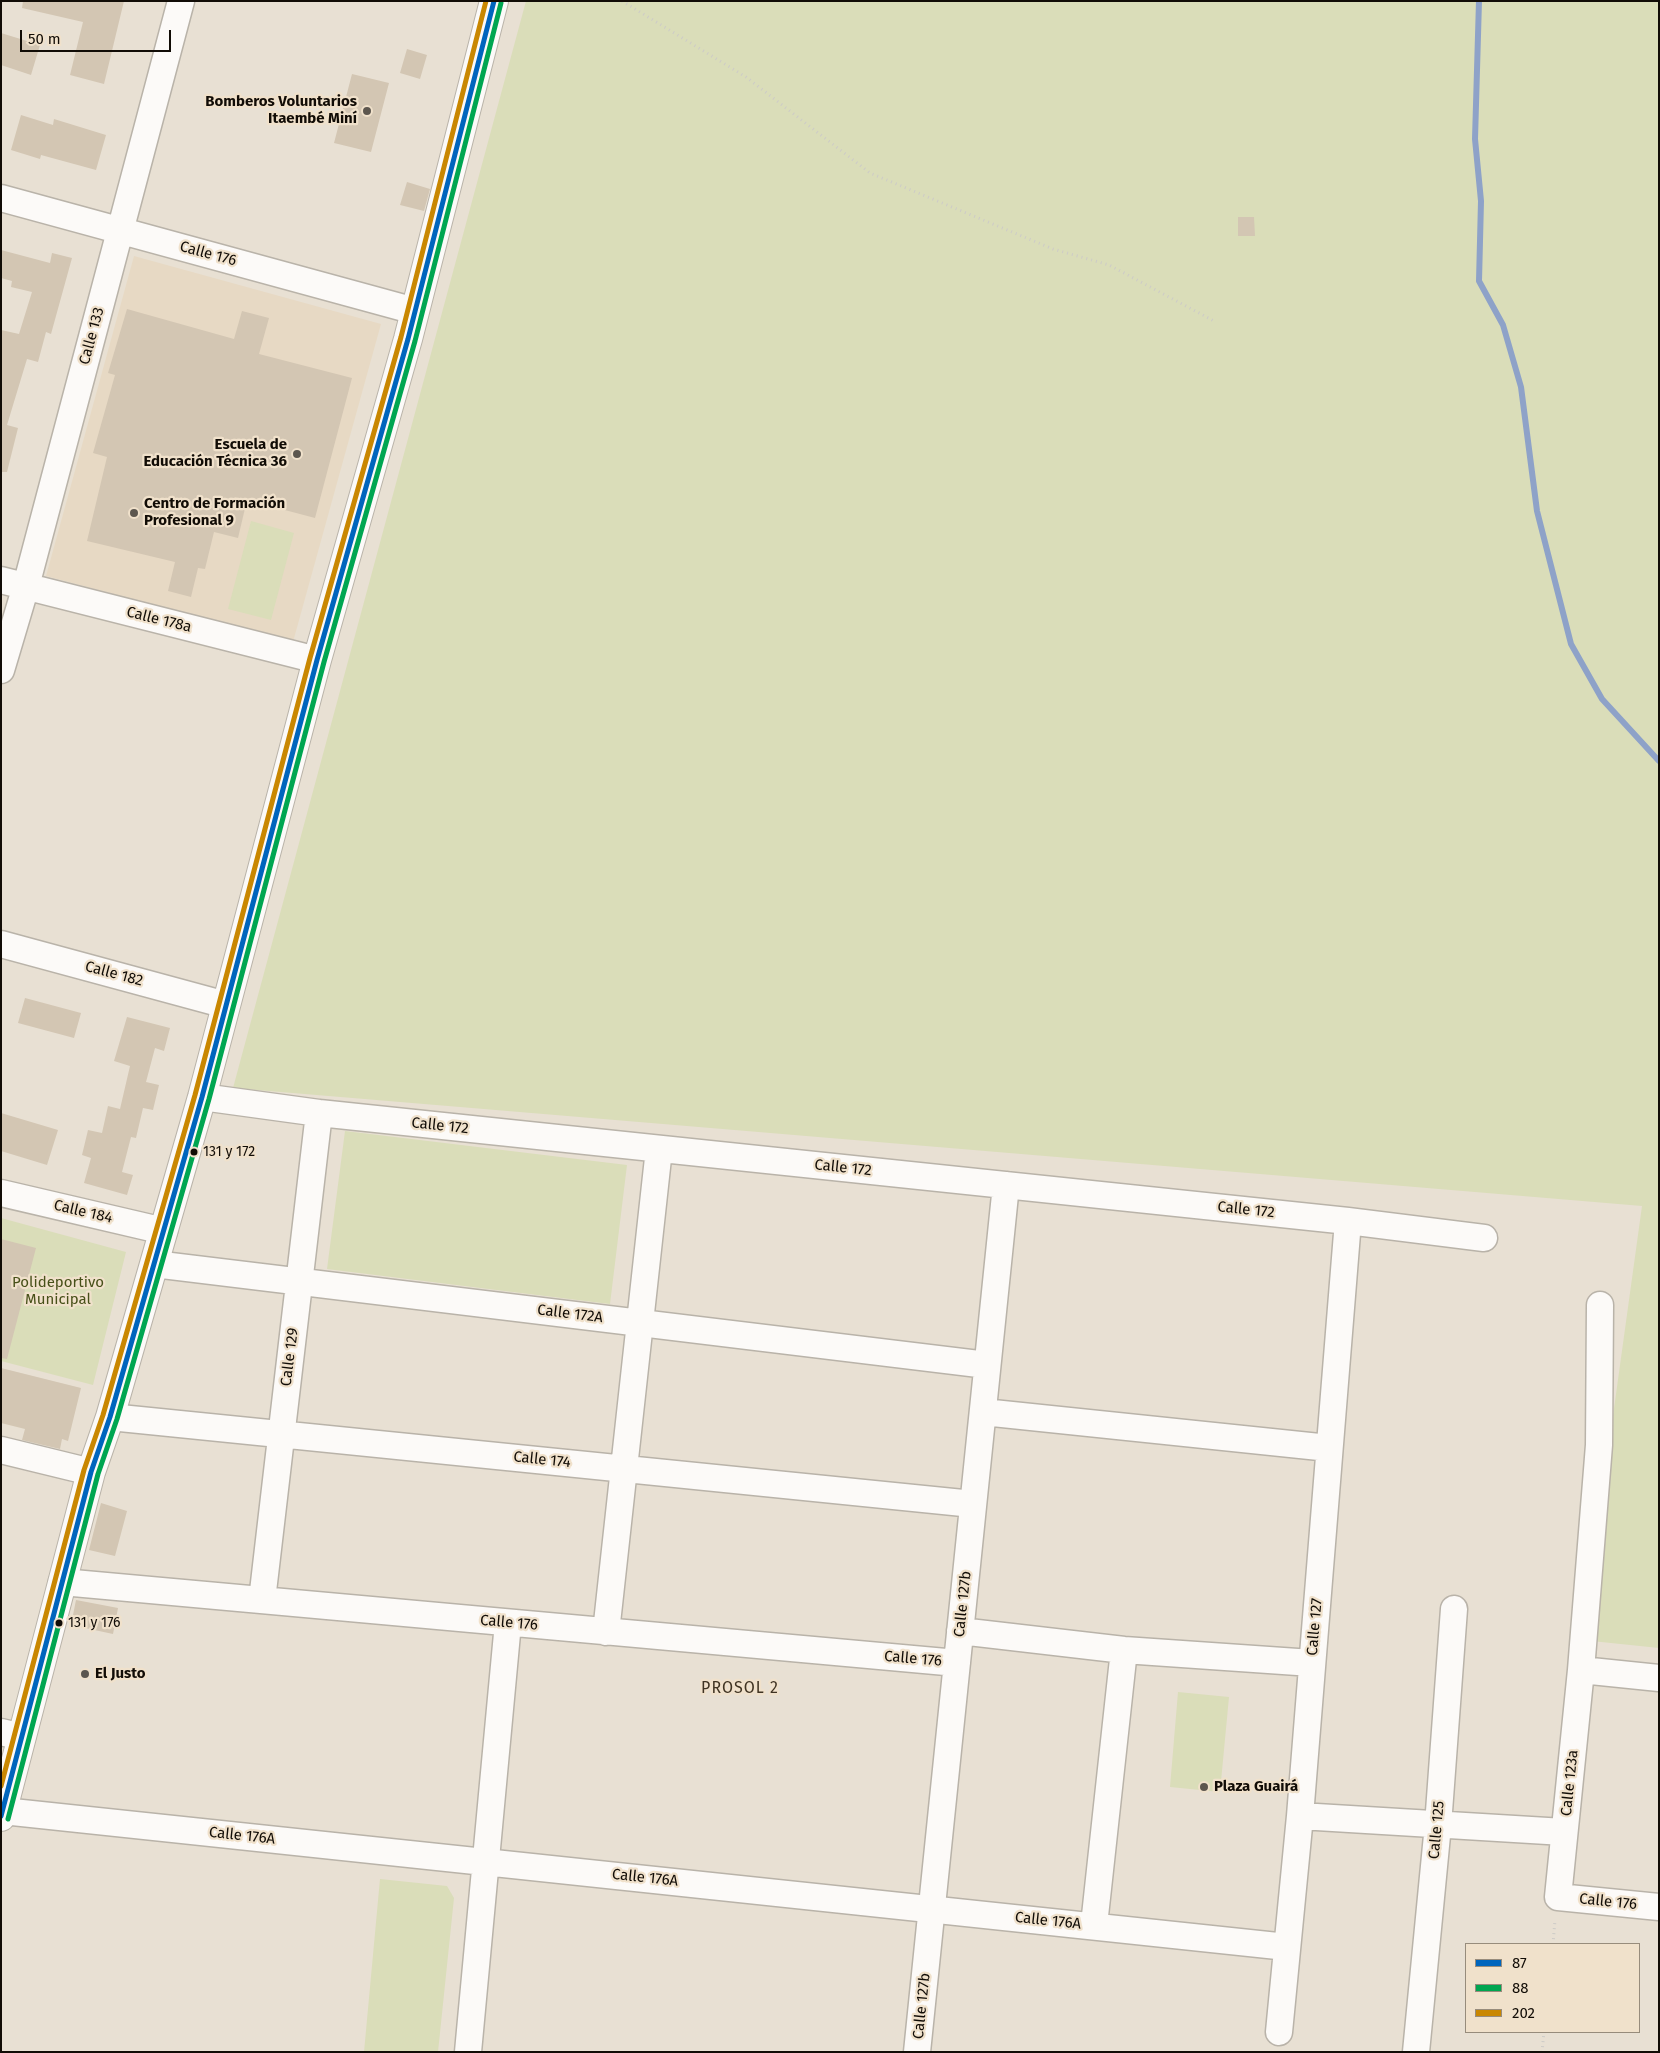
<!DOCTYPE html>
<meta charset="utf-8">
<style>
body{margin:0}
#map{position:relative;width:1660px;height:2053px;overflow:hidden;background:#e8e0d3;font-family:"Fira Sans",sans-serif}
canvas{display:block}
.frame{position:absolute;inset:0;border:2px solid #110c06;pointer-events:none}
.legend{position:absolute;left:1465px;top:1943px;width:175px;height:90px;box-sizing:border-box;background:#f0e1cb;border:1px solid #978c7c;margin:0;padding:6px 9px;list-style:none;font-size:15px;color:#110c06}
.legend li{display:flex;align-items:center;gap:10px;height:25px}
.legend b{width:25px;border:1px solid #978c7c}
.scale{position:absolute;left:20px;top:30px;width:151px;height:22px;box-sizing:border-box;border:2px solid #110c06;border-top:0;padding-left:6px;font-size:15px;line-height:18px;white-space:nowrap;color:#110c06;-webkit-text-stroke:4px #f0e1cb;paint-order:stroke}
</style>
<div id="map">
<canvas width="1660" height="2053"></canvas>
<div class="frame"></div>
<ul class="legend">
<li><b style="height:6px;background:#0065bd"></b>87</li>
<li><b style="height:6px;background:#00a651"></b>88</li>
<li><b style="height:6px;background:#c98701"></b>202</li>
</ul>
<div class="scale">50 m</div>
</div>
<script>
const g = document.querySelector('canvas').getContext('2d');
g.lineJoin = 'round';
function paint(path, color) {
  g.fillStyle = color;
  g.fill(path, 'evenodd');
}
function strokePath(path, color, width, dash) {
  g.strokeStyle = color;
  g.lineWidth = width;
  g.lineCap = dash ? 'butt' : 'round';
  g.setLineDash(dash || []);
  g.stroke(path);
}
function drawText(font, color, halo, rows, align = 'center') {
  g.font = font + ' "Fira Sans",sans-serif';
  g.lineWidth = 4.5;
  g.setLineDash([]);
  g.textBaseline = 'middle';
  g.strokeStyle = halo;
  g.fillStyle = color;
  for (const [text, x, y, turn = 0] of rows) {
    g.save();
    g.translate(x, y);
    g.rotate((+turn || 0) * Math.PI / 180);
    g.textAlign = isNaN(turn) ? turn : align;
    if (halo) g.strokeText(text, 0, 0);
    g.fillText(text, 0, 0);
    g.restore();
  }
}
paint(new Path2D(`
 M134,256L381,324L293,642L46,576Z`), '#e7d9c4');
paint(new Path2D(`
 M526,1H1659V1648L1582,1640L1642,1206L233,1088Z
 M251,521L294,533L271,620L228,609Z
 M345,1131L627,1165L610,1304L327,1269Z
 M1,1218L126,1252L93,1385L1,1361Z
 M1178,1692L1229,1697L1220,1792L1170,1787Z
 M380,1879L447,1886L454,1898L438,2052H364Z`), '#daddb9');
strokePath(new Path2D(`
 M1479,1L1475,139L1481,201L1479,281L1503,325L1521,387L1537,511L1571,644L1602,699L1659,761`), '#8ea2c8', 6);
paint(new Path2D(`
 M23,1H124L104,84L70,75L83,22L22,8Z
 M1,33L40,45L31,75L1,65Z
 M407,49L427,55L420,79L400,73Z
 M352,74L389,83L371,152L334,143Z
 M21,115L53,125L54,119L106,135L96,170L41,155L40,159L11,150Z
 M407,182L430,189L424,211L400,205Z
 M1238,217H1254L1255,236H1238Z
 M1,250L50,263L52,253L72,258L51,334L46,332L38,362L27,359L7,425L18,428L7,472H1V330L19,334L32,292L11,287L12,281L1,278Z
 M127,309L234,339L242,311L269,318L259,354L352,378L315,518L247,500L238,538L214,532L205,569L198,568L191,597L168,591L175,562L87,541L107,457L93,453L115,375L108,373Z
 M25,998L81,1013L74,1038L18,1023Z
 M127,1017L170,1028L164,1051L155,1048L146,1082L159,1085L153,1110L143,1108L136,1138L131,1137L122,1172L133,1175L127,1195L84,1183L91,1158L82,1155L88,1130L102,1133L108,1106L120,1109L130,1066L114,1061Z
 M1,1113L58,1130L47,1165L1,1151Z
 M1,1239L36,1248L7,1359L1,1358Z
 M1,1368L81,1388L68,1441L62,1439L60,1449L22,1440L25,1429L1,1423Z
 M101,1503L127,1511L115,1556L89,1550Z
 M76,1600L118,1608L113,1634L71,1625Z`), '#d3c6b3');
const minor = new Path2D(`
 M1,198L415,311
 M1,580L317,660
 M1,670L26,586L181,1
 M1,944L226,1005
 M202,1097L319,1113L1348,1221L1484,1238
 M1,1193L164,1231
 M154,1264L987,1365
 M1600,1305L1599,1445L1581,1670L1558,1897L1659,1907
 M983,1412L1329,1448
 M110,1417L973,1504
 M1,1450L91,1472
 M62,1582L957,1663
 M262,1600L319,1113
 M960,1631L1124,1650L1312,1663
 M606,1632L659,1149
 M1581,1670L1659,1678
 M1,1732L22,1737
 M3,1811L1287,1947
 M1300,1816L1564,1832
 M1094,1925L1124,1650
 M1279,2032L1300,1816L1348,1221
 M468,2052L508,1623
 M917,2052L1006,1185
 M1416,2052L1438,1825L1454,1609`);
const major = new Path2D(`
 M1,1817L91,1472L110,1417L202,1097L317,660L408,339L494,1`);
strokePath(minor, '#b9b3a9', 29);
strokePath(major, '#b9b3a9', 30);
strokePath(new Path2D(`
 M622,1L746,77L870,173L1053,249L1109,265L1214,321
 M1553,1944L1555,1920
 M1542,2052L1544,2032`), '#cdcbc7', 3, [1, 4]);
strokePath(minor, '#fcfaf8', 26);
strokePath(major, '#fcfaf8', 28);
strokePath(new Path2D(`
 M1,1816L91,1472L110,1417L202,1097L317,660L408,339L494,1`), '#0065bd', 5);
strokePath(new Path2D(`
 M8,1819L98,1474L117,1419L209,1099L324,662L415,341L501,3`), '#00a651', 5);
strokePath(new Path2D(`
 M1,1786L84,1470L103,1415L195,1095L310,658L401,337L486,1`), '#c98701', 5);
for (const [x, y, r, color] of [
 [367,111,5,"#5c564e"],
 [297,454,5,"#5c564e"],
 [134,513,5,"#5c564e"],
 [194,1152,4.5,"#110c06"],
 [59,1623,4.5,"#110c06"],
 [85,1674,5,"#5c564e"],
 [1204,1787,5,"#5c564e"]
]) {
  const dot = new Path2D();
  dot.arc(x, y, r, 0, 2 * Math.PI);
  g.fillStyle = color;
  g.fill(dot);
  strokePath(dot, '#f0e1cb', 2);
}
drawText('14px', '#110c06', '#f0e1cb', [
 ["131 y 172",203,1152],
 ["131 y 176",68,1623]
], 'left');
drawText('bold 15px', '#110c06', '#f0e1cb', [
 ["Bomberos Voluntarios",357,102,"right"],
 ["Itaembé Miní",357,119,"right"],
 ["Escuela de",287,445,"right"],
 ["Educación Técnica 36",287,462,"right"],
 ["Centro de Formación",144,504],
 ["Profesional 9",144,521],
 ["El Justo",95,1674],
 ["Plaza Guairá",1214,1787]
], 'left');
drawText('15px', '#110c06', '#f0e1cb', [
 ["Calle 176",208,254,15],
 ["Calle 133",92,336,-75],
 ["Calle 178a",159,620,14],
 ["Calle 182",114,974,15],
 ["Calle 172",440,1126,6],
 ["Calle 172",843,1168,6],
 ["Calle 172",1246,1210,6],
 ["Calle 184",83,1212,13],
 ["Calle 172A",570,1314,7],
 ["Calle 129",290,1357,-83],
 ["Calle 174",542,1460,6],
 ["Calle 127b",963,1604,-84],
 ["Calle 176",509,1623,5],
 ["Calle 127",1315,1627,-85],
 ["Calle 176",913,1659,5],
 ["Calle 123a",1570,1783,-84],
 ["Calle 125",1437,1830,-85],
 ["Calle 176A",242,1836,6],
 ["Calle 176A",645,1878,6],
 ["Calle 176",1608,1902,6],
 ["Calle 176A",1048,1921,6],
 ["Calle 127b",922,2006,-84]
]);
drawText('15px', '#475019', '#f0e1cb', [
 ["Polideportivo",58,1283],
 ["Municipal",58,1300]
]);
g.letterSpacing = '1px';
drawText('16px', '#403423', '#f0e1cb', [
 ["PROSOL 2",740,1689]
]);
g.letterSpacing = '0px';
</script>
